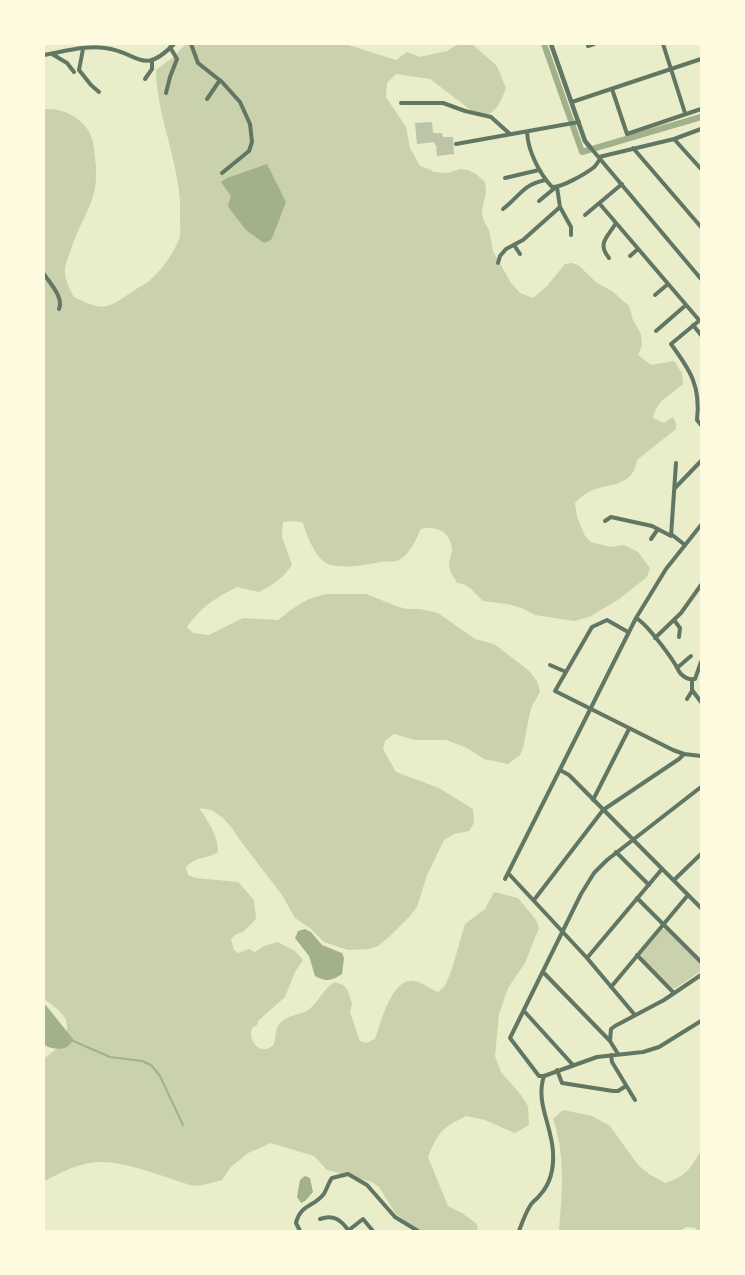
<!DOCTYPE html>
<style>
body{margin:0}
#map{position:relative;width:745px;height:1275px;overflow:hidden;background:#e9edc9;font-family:"Source Sans 3",sans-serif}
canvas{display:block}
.frame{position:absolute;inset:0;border:45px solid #fefae0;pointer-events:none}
</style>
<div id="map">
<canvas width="745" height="1275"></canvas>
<div class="frame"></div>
</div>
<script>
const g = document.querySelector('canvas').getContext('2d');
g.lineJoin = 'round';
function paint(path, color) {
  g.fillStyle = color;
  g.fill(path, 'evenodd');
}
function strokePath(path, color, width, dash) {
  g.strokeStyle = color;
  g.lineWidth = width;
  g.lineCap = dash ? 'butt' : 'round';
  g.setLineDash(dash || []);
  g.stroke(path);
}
paint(new Path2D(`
 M186,44H345L396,60L407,52L420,57L447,51L458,44H472L497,66L506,88C501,101 498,111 484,116L472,111L430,79L396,74L387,83L386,97L406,127L410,148L420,166L431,170L434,172L448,173L460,169L468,170L476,174L485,182L486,192L482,210L483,219L489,230L493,251L511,283L520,293L533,298L547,286L565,264L572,263L578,265L597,283L612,291L629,306L633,320L641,334L642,345L638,355L651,365L674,361L682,373L683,384C669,397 658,398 653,418L664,423L673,417L676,423V429L637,460C634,482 617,484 599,488C590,490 581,496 575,503L577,517L585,536L591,542L610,547L624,545L638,552L650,568L647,577L618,600L589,617L574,621L535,615L524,609L508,604L483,601L470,588L463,584L457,583C455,579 451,574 450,569C447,562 452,556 452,549C451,532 436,525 421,529C416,539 411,552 402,558C394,564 388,560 380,562C366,565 339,570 326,563C315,556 306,535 303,523L295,521L283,522L282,537L292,565C283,578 273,585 259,592L237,587C214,599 203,605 187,627L193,633L209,635L243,618L278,620L292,609L309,599L326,594H366L399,607L407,609H420L438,613L475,639L494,644L519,663L529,671L537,681L540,692L532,706L529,717L523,748L520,755L508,764L484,759L467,748L446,740H415L394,734L385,741L383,749L396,772L439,788L473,809L474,823L469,831L454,834L444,840L427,875L417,907L410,916L389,937L378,946L369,949L348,950L324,942L311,929L295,918L282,895L239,839L232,828L223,818L212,810L199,808C208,821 218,835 218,852C206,860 198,855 186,867L188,875L196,878L238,882L254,900L256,919L243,932L235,935L231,939L234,950L238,953L249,949L255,952L264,946L278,942L295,951L303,960L295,972L285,997L258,1021L257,1025L252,1028C248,1039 258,1055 271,1047C277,1044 274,1031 278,1026C285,1015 298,1016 308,1010C319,1003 322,989 335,982L343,985L347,989L352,1003L350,1012L360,1041L366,1043L375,1039C381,1023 391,978 414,981C422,982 430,989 438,992L445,986L452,969L465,924L485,909L494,892L518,898L536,920L539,928L525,963L508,988L499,1014L495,1056L501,1072L521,1095L528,1106L529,1125L515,1133L485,1120L466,1116C442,1128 438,1132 428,1157L448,1206L462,1213L477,1224L478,1231H422L412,1226L396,1214L379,1187L372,1182L327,1170L314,1156L271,1143L248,1153L231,1167L222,1180L203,1185L194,1186C166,1178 132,1163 103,1162C82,1161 62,1172 44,1181V1058C56,1052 73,1033 65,1018C60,1010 51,1004 44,999V109C60,108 75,114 85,126C93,135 94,146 95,158C101,200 83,213 71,249C69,255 66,262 65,268C64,278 69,288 74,297C106,313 107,308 135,290C140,286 147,284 151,279C162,270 177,249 180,235C181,230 180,224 180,219C183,168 157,121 156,70L172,58Z
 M662,929H665L701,965V971L676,988H673L642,957L641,954Z
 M563,1110L592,1116L610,1126L638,1165L649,1174L665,1183C686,1177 690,1168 701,1151V1231H697L696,1228L687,1227L679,1231H559C562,1193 566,1156 553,1119Z`), '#cad2ad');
paint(new Path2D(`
 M267,164L286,202L273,236L271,240L264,243L246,230L229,208L228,205L231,196L221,182L227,178Z
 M305,929L311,932L322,945L342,953L344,958L342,974C332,981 326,982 315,976L309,956L295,938L298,931Z
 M44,1003L73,1039C69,1052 53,1050 44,1045Z
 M305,1176L310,1178L313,1192L305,1201L301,1203L297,1197L300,1180Z`), '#a3b18a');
strokePath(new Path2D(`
 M71,1040L110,1057L142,1061L151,1065L160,1076L183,1125`), '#a3b18a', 2);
strokePath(new Path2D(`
 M544,44L582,152L701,117`), '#a3b18a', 6);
paint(new Path2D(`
 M432,122L433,133H442L443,137H453L454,154L437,156L436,145H435L434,142L417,144L415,123Z`), '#bcc5a7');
strokePath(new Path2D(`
 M191,44L198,63L222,82L240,102L250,124L252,142L249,151L222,173
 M663,44L685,113
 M588,46L594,44
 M83,49L79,70L91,85L99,92
 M52,54L67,63L74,72
 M44,55C63,52 85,45 105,48C139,52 142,77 174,44
 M145,79L152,69V60
 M612,89L627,134L701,109
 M166,93L170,77L177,59L170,47
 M207,99L220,80
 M572,102L701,59
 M401,103H443L465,111L491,117L510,134
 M527,132C528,151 539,173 552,187C561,188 585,174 593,168C596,166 598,162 600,159
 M674,139L701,169
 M456,144L579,122
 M590,147L701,279
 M633,148L701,227
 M599,157L674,139L701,129
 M505,178L539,170
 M557,187L560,207L571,227V235
 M539,201L556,187
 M599,203L699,320
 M503,209C520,196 523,184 546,180
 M585,215L622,184
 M514,245L520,254
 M630,256L638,249
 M609,258C597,243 607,238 616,223
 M498,263L500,256L506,249L523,240L560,207
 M44,274C50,283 64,298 59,309
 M655,295L668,284
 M700,320L671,344C690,370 701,386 697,420L701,425
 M693,325L701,335
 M656,331L686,305
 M675,488L701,461
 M605,521L611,517L652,526L671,536L676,463
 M671,534L685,545
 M651,539L658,529
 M636,618C646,623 668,653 675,664C677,667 678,671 681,674C685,678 690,680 695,679L701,662
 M674,620L680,628L679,637
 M628,632L607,620L592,627L555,691L673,750L684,754L701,756
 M655,638L681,613L701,585
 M550,665L566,672
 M677,668L691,656
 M692,679V690L701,702
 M687,699L692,691
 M560,770L569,775L701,908
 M701,787L607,860L594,873L581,894L510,1038L539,1076H544L597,1057L643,1052L659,1047L701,1021
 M593,800L629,729
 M616,852L649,885
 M508,873L587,958L634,1014
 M505,879L636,618L666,569L701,525
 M674,880L701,854
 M637,898L701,962
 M534,900L603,810L679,759L684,754
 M637,955L674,993
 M587,958L662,869
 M543,972L610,1041L618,1054
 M611,987L688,895
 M524,1011L573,1065
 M610,1041L611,1029L615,1026L664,1000L701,975
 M611,1055L612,1062L635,1100
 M557,1070L562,1083L613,1091H618L626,1086
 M320,1219C334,1214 341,1220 349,1231
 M349,1230L363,1219L373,1231
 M300,1231L296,1223C300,1205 313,1207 323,1195C327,1190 328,1183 332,1178L348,1174L367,1185L395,1217L418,1231
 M519,1231C522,1223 525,1214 530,1206C532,1202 537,1199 540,1195C551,1183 554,1168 553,1152C552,1126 535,1102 544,1076`), '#617663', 4);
strokePath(new Path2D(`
 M551,44L585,141L590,147`), '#617663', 4.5);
</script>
